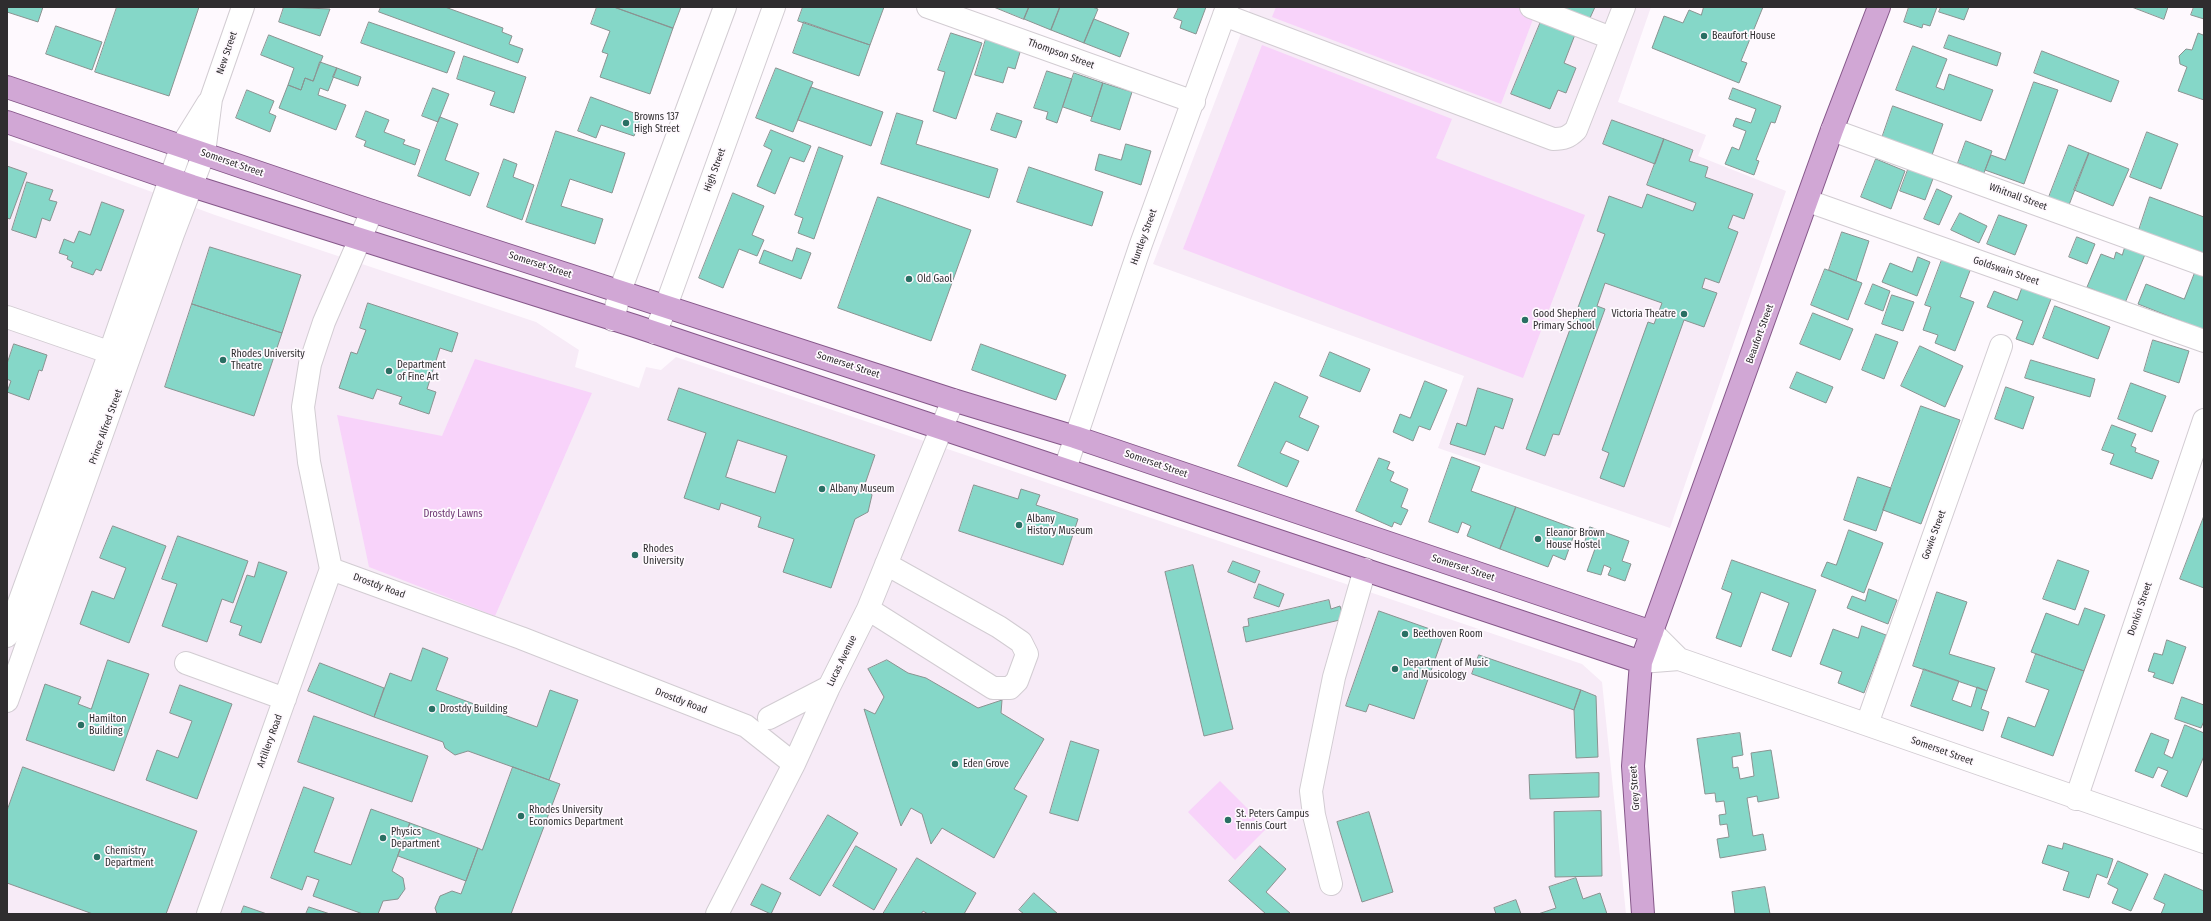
<!DOCTYPE html>
<style>
body{margin:0}
#map{position:relative;width:2211px;height:921px;overflow:hidden;background:#fef9fe;font-family:"Fira Sans Condensed",sans-serif}
canvas{display:block}
.frame{position:absolute;inset:0;border:8px solid #2f2d2f;pointer-events:none}
</style>
<div id="map">
<canvas width="2211" height="921"></canvas>
<div class="frame"></div>
</div>
<script>
const g = document.querySelector('canvas').getContext('2d');
g.lineJoin = 'round';
function paint(path, color) {
  g.fillStyle = color;
  g.fill(path, 'evenodd');
}
function strokePath(path, color, width, dash) {
  g.strokeStyle = color;
  g.lineWidth = width;
  g.lineCap = dash ? 'butt' : 'round';
  g.setLineDash(dash || []);
  g.stroke(path);
}
function drawText(font, color, halo, rows, align = 'center') {
  g.font = font + ' "Fira Sans Condensed",sans-serif';
  g.lineWidth = 3.5;
  g.setLineDash([]);
  g.textBaseline = 'middle';
  g.strokeStyle = halo;
  g.fillStyle = color;
  for (const [text, x, y, turn = 0] of rows) {
    g.save();
    g.translate(x, y);
    g.rotate((+turn || 0) * Math.PI / 180);
    g.textAlign = isNaN(turn) ? turn : align;
    if (halo) g.strokeText(text, 0, 0);
    g.fillText(text, 0, 0);
    g.restore();
  }
}
paint(new Path2D(`
 M1251,7H1651L1618,102L1706,135L1698,156L1786,191L1670,528L1438,448L1464,376L1153,264Z
 M7,139L215,215L536,322L579,350L575,367L639,388L646,367L661,370L676,357L1582,664L1602,682L1626,914H7Z`), '#f7ebf7');
paint(new Path2D(`
 M1276,7H1517L1535,14L1501,104L1272,17Z
 M1262,45L1452,119L1436,158L1585,215L1523,378L1183,249Z
 M475,359L592,393L495,616L369,567L337,415L442,436Z
 M1220,781L1267,828L1235,860L1188,812Z`), '#f8d3fa');
const building = new Path2D(`
 M7,7H43L38,22L7,12Z
 M117,7H199L169,96L95,72Z
 M284,7L330,9L320,36L279,22Z
 M381,7H445L503,28L502,32L512,36L509,44L523,49L518,63L379,12Z
 M597,7H614L673,28L650,94L600,77L608,54L602,52L610,31L591,24Z
 M614,7H681L673,28Z
 M803,7H884L870,45L798,21Z
 M994,7H1029L1024,19Z
 M1029,7H1060L1051,30L1024,19Z
 M1060,7H1092L1098,9L1084,43L1051,30Z
 M1179,7H1206L1196,34L1180,28L1182,21L1174,18Z
 M1561,7H1595L1590,18Z
 M1704,7H1763L1741,61L1747,63L1739,83L1652,48L1664,16L1683,23L1689,10L1701,15Z
 M1909,7H1937L1930,26L1923,24L1922,28L1904,22Z
 M1941,7H1969L1964,20L1939,12Z
 M2132,7H2168L2164,19Z
 M2194,7H2204V19L2191,15Z
 M1094,19L1129,33L1120,57L1084,43Z
 M1542,19L1576,32L1564,63L1576,68L1566,93L1558,90L1550,109L1511,94Z
 M369,22L455,52L447,73L361,43Z
 M804,22L870,45L859,76L793,53Z
 M56,26L102,42L92,70L46,54Z
 M2204,31V100L2178,91L2187,67L2180,64L2179,56L2186,49L2192,50L2198,33L2203,35Z
 M951,33L982,43L956,119L933,111L945,72L938,70Z
 M269,35L323,56L313,81L305,78L301,90L288,85L294,68L261,55Z
 M1949,35L2001,53L1997,66L1944,48Z
 M986,39L1021,49L1015,69L1008,67L1003,83L975,75Z
 M1913,46L1947,59L1936,87L1944,90L1949,74L1993,90L1981,121L1896,90Z
 M2042,51L2119,81L2111,102L2034,73Z
 M464,56L526,77L514,113L490,105L495,92L457,79Z
 M320,62L337,68L328,91L320,88L318,95L346,105L336,130L279,108L288,85L301,90L305,78L313,81Z
 M337,68L361,77L358,86L333,77Z
 M776,68L813,82L793,132L756,118Z
 M1047,71L1072,79L1057,123L1046,119L1048,112L1034,108Z
 M1074,73L1103,83L1092,117L1063,107Z
 M2034,82L2058,90L2024,184L1985,170L1991,155L2005,160Z
 M1103,83L1132,92L1120,130L1091,121Z
 M811,87L883,112L871,146L798,120Z
 M433,88L449,94L438,122L422,116Z
 M1733,88L1781,106L1775,123L1771,122L1756,160L1759,161L1754,175L1725,164L1732,147L1739,150L1746,131L1733,126L1736,118L1751,123L1756,109L1729,99Z
 M247,90L274,101L269,113L276,116L270,132L236,118Z
 M591,97L642,116L634,136L601,125L596,138L578,131Z
 M1893,106L1943,124L1932,155L1882,138Z
 M366,111L389,120L384,132L405,140L403,144L420,150L415,165L364,146L366,141L356,137Z
 M897,113L923,121L916,144L998,169L989,198L881,164Z
 M997,113L1022,121L1016,138L991,130Z
 M440,117L458,124L445,160L479,173L470,196L418,176Z
 M1612,120L1664,139L1655,164L1603,144Z
 M771,130L811,146L804,162L790,157L775,194L757,186L772,150L764,146Z
 M556,131L625,153L612,193L570,179L561,206L603,219L595,244L526,222Z
 M2147,132L2178,144L2161,189L2130,177Z
 M1664,139L1693,150L1689,161L1708,167L1705,177L1753,194L1744,219L1733,215L1728,228L1738,232L1719,283L1705,278L1702,288L1717,293L1704,327L1684,320L1624,487L1600,478L1609,453L1602,450L1648,322L1654,324L1662,303L1605,283L1597,306L1605,309L1559,435L1553,434L1545,456L1526,449L1605,234L1597,231L1609,196L1642,208L1647,194L1693,211L1696,203L1647,185Z
 M1966,141L1992,151L1984,173L1958,163Z
 M1126,144L1151,151L1141,185L1095,170L1099,154L1121,160Z
 M2069,145L2089,153L2069,205L2049,197Z
 M819,147L843,156L814,239L798,233L803,218L795,215Z
 M2089,153L2129,169L2113,206L2074,190Z
 M504,159L517,164L513,177L534,185L522,220L487,207Z
 M1876,159L1905,171L1891,209L1861,197Z
 M7,166L27,173L10,219L7,218Z
 M1029,167L1103,192L1092,226L1017,202Z
 M1909,167L1934,176L1925,200L1900,191Z
 M27,182L53,190L49,200L57,202L50,221L42,218L36,238L12,230Z
 M1937,189L1952,196L1939,225L1924,219Z
 M733,193L764,206L752,235L764,240L757,256L739,249L723,288L699,278Z
 M878,197L971,230L931,341L838,308Z
 M2150,197L2204,217V253L2139,230Z
 M102,202L124,210L101,271L96,269L93,275L71,267L73,262L67,259L68,256L59,253L64,239L74,243L79,231L90,235Z
 M1960,213L1987,226L1979,243L1951,230Z
 M1999,215L2027,225L2015,255L1987,244Z
 M1842,232L1869,241L1856,281L1829,270Z
 M2077,237L2095,244L2087,264L2069,257Z
 M2126,244L2146,252L2125,303L2087,287L2101,254L2114,259L2116,252L2122,255Z
 M210,247L301,275L282,333L192,304Z
 M797,248L811,253L801,279L759,263L764,250L792,261Z
 M1918,257L1930,262L1917,296L1882,282L1890,263L1912,272Z
 M1943,257L1971,268L1960,297L1974,302L1955,351L1935,343L1938,335L1923,330L1931,307L1925,305Z
 M1825,269L1862,283L1848,320L1811,305Z
 M2196,270L2204,273V330L2138,304L2146,284L2184,299Z
 M2024,283L2053,294L2033,345L2016,339L2023,321L1987,307L1994,291L2017,300Z
 M1873,284L1890,291L1883,311L1865,304Z
 M1892,295L1914,302L1903,331L1882,324Z
 M368,303L458,333L452,352L440,348L427,389L436,392L429,414L399,404L402,397L377,389L373,399L339,388L351,352L357,354L366,330L360,328Z
 M192,304L282,333L254,416L165,387Z
 M2055,306L2110,327L2098,359L2043,338Z
 M1813,313L1853,329L1840,360L1800,344Z
 M1876,334L1898,342L1884,379L1862,370Z
 M2153,340L2189,351L2179,383L2144,371Z
 M14,344L47,355L42,371L39,370L29,400L7,392L11,381L7,379V364Z
 M981,344L1066,375L1056,400L972,370Z
 M1920,346L1963,366L1945,407L1901,386Z
 M1330,352L1370,369L1360,392L1320,376Z
 M2031,360L2095,379L2090,397L2025,378Z
 M1797,372L1833,387L1826,403L1790,388Z
 M1425,381L1447,390L1430,430L1419,426L1413,441L1393,432L1400,414L1410,418Z
 M1275,382L1308,397L1299,417L1319,426L1308,451L1286,441L1280,453L1299,461L1287,487L1238,466Z
 M2131,383L2166,396L2152,432L2118,419Z
 M2006,387L2034,397L2023,429L1995,419Z
 M679,388L875,455L865,484L872,495L868,512L855,519L831,588L783,572L794,539L758,527L761,517L721,503L719,510L684,498L706,433L668,420ZM738,440L787,456L775,493L726,477Z
 M1478,388L1513,399L1503,429L1495,426L1485,455L1450,444L1457,423L1466,426Z
 M1921,406L1960,420L1921,524L1883,510Z
 M2112,425L2136,434L2131,446L2136,448L2135,452L2159,461L2152,479L2110,464L2114,454L2102,450Z
 M1452,457L1480,467L1471,491L1516,507L1500,549L1467,536L1471,526L1462,522L1458,533L1429,522Z
 M1379,458L1390,462L1387,469L1394,472L1390,481L1408,489L1401,507L1408,510L1401,525L1394,522L1392,527L1356,511Z
 M1858,477L1891,488L1876,531L1844,520Z
 M974,485L1018,499L1021,489L1040,495L1036,505L1078,519L1063,565L959,531Z
 M1516,507L1576,529L1565,560L1553,555L1548,567L1500,549Z
 M2204,516V588L2180,579Z
 M113,526L166,546L129,643L80,624L92,591L114,599L126,568L100,558Z
 M1590,527L1629,541L1622,561L1631,564L1625,581L1608,575L1611,568L1604,565L1601,575L1587,571L1596,546L1585,542Z
 M1849,530L1883,543L1864,593L1821,576L1827,562L1836,565Z
 M178,536L248,561L233,603L222,599L207,642L162,626L177,584L162,579Z
 M1732,560L1816,590L1791,657L1772,650L1789,603L1761,592L1741,647L1716,638L1732,593L1722,589Z
 M2058,560L2089,571L2075,610L2043,599Z
 M1233,561L1260,571L1255,583L1228,572Z
 M259,562L287,572L261,643L239,635L242,626L230,622L247,575L254,577Z
 M1193,565L1233,729L1204,736L1165,572Z
 M1259,584L1284,594L1279,607L1254,598Z
 M1869,589L1897,600L1888,624L1847,608L1852,596L1865,601Z
 M1937,592L1967,602L1949,654L1995,668L1987,691L1913,666Z
 M1329,600L1331,609L1340,606L1344,619L1246,642L1243,627L1249,626L1248,619Z
 M2085,608L2105,615L2084,671L2031,652L2046,613L2078,625Z
 M1379,611L1444,634L1414,719L1369,704L1366,712L1346,706Z
 M1862,626L1886,635L1864,693L1838,683L1842,672L1820,664L1833,629L1858,638Z
 M2167,640L2186,647L2173,684L2153,677L2155,673L2148,671L2154,653L2162,655Z
 M423,648L448,658L436,690L537,727L550,690L578,700L549,780L468,751L455,755L445,748L443,742L374,717L390,673L411,681Z
 M2036,654L2084,671L2053,756L2001,737L2008,717L2035,727L2049,690L2026,682Z
 M1479,655L1581,690L1574,710L1472,674Z
 M108,660L149,674L114,771L26,740L45,684L81,697L78,704L91,709Z
 M887,660L908,673L926,678L978,708L1002,700L1001,713L1044,739L1014,789L1027,796L994,858L942,828L931,844L922,814L911,808L901,826L864,709L875,714L884,697L868,669Z
 M320,663L384,688L374,717L308,691Z
 M1924,669L1959,681L1952,700L1971,707L1977,687L1987,691L1981,709L1989,712L1983,731L1911,706Z
 M180,685L232,704L197,799L146,780L157,750L178,758L192,721L170,713Z
 M1581,690L1596,696L1598,757L1576,758L1574,710Z
 M2182,697L2204,705V721L2201,728L2175,719Z
 M314,716L428,756L412,802L298,762Z
 M2185,725L2204,733V756L2187,797L2161,786L2168,771L2158,767L2153,778L2135,771L2151,733L2169,740L2164,754L2172,758Z
 M1740,733L1743,755L1732,757L1733,768L1738,767L1740,779L1754,776L1751,753L1771,750L1779,798L1758,802L1757,796L1747,798L1753,836L1763,834L1766,850L1720,858L1717,839L1729,837L1727,824L1720,825L1719,815L1726,814L1724,801L1716,802L1715,793L1705,794L1697,739Z
 M1071,741L1099,750L1078,821L1050,813Z
 M23,767L197,831L166,914H93L7,883V811Z
 M513,767L560,784L511,914H437L435,908L440,896L452,891L461,894L478,848L482,850Z
 M1599,773V797L1530,799L1529,775Z
 M304,787L334,798L314,852L351,865L371,809L410,823L392,871L403,878L405,889L398,899L383,901L378,914H363L313,896L319,880L307,876L302,890L271,878Z
 M1601,811L1602,876L1555,877L1554,812Z
 M1369,812L1393,892L1362,902L1337,822Z
 M828,815L858,833L820,896L790,879Z
 M410,823L478,848L466,881L398,856Z
 M2064,843L2113,859L2107,878L2097,874L2089,898L2063,890L2069,872L2042,863L2048,845L2062,849Z
 M856,846L897,869L874,910L833,886Z
 M1260,846L1286,869L1266,892L1291,914H1266L1229,881Z
 M917,858L976,893L964,914H928L923,911L921,914H883Z
 M2118,861L2148,874L2131,911L2112,903L2118,889L2108,884Z
 M2165,874L2204,891V914H2161L2165,904L2154,899Z
 M1576,878L1583,899L1600,893L1607,914H1538L1556,908L1549,887Z
 M762,884L781,893L771,914L751,905Z
 M1765,887L1770,914H1735L1732,892Z
 M1034,893L1058,914H1024L1019,910Z
 M1516,900L1521,914H1496L1494,908Z
 M244,906L267,914H241Z
 M309,907L330,914H306Z`);
paint(building, '#85d7c8');
strokePath(building, '#8a9391', 1);
const minor = new Path2D(`
 M928,7L1194,102
 M1531,7L1611,38
 M1224,15L1553,139C1564,139 1569,137 1576,130L1624,7
 M1832,130L2204,265
 M1808,201L2204,341
 M7,317L123,357
 M613,320L620,291L725,7
 M655,333L666,306L774,7
 M1065,469L1141,244L1227,7
 M331,569L521,638L746,726L794,764
 M331,569L309,462L303,407L310,364L324,322L372,211
 M868,609L993,688H1010L1017,681L1027,654L1021,642L999,627L886,564
 M1652,632L1679,659
 M7,636L110,352L182,145L208,103
 M1641,662L1679,659L2204,842
 M186,663L285,699
 M7,701L173,234L204,153L211,99L243,7
 M769,718L829,687
 M1867,724L2001,346
 M2076,799L2204,420
 M1331,884L1314,815L1311,791L1334,677L1365,569
 M208,914L331,569
 M717,914L794,764L829,687L868,609L953,400`);
const major = new Path2D(`
 M7,87L372,211L953,400L1075,437L1652,632
 M7,122L192,186L635,326L1641,662
 M1643,914L1633,766L1641,662L1832,130L1879,7`);
strokePath(minor, '#d2ccd2', 24);
strokePath(major, '#855789', 24);
strokePath(minor, '#fff', 22);
strokePath(major, '#d1a7d5', 22);
for (const [x, y, r, color] of [
 [1704,36,4,"#296f63"],
 [626,123,4,"#296f63"],
 [909,279,4,"#296f63"],
 [1684,314,4,"#296f63"],
 [1525,320,4,"#296f63"],
 [223,360,4,"#296f63"],
 [389,371,4,"#296f63"],
 [822,489,4,"#296f63"],
 [1019,525,4,"#296f63"],
 [1538,539,4,"#296f63"],
 [635,555,4,"#296f63"],
 [1405,634,4,"#296f63"],
 [1395,669,4,"#296f63"],
 [432,709,4,"#296f63"],
 [81,725,4,"#296f63"],
 [955,764,4,"#296f63"],
 [521,816,4,"#296f63"],
 [1228,820,4,"#296f63"],
 [383,838,4,"#296f63"],
 [97,857,4,"#296f63"]
]) {
  const dot = new Path2D();
  dot.arc(x, y, r, 0, 2 * Math.PI);
  g.fillStyle = color;
  g.fill(dot);
  strokePath(dot, '#fef9fe', 1.5);
}
drawText('10px', '#2f2d2f', '#fef9fe', [
 ["Beaufort House",1712,36],
 ["Browns 137",634,117],
 ["High Street",634,129],
 ["Old Gaol",917,279],
 ["Good Shepherd",1533,314],
 ["Primary School",1533,326],
 ["Victoria Theatre",1676,314,"right"],
 ["Rhodes University",231,354],
 ["Theatre",231,366],
 ["Department",397,365],
 ["of Fine Art",397,377],
 ["Albany Museum",830,489],
 ["Albany",1027,519],
 ["History Museum",1027,531],
 ["Eleanor Brown",1546,533],
 ["House Hostel",1546,545],
 ["Rhodes",643,549],
 ["University",643,561],
 ["Beethoven Room",1413,634],
 ["Department of Music",1403,663],
 ["and Musicology",1403,675],
 ["Drostdy Building",440,709],
 ["Hamilton",89,719],
 ["Building",89,731],
 ["Eden Grove",963,764],
 ["Rhodes University",529,810],
 ["Economics Department",529,822],
 ["St. Peters Campus",1236,814],
 ["Tennis Court",1236,826],
 ["Physics",391,832],
 ["Department",391,844],
 ["Chemistry",105,851],
 ["Department",105,863]
], 'left');
drawText('10px', '#2f2d2f', '#fef9fe', [
 ["New Street",227,53,-71],
 ["Thompson Street",1061,54,20],
 ["Somerset Street",232,163,19],
 ["High Street",715,170,-70],
 ["Whitnall Street",2018,197,20],
 ["Huntley Street",1144,237,-70],
 ["Somerset Street",540,265,18],
 ["Goldswain Street",2006,271,19],
 ["Beaufort Street",1760,334,-70],
 ["Somerset Street",848,365,18],
 ["Prince Alfred Street",106,427,-70],
 ["Somerset Street",1156,464,19],
 ["Gowie Street",1934,535,-70],
 ["Somerset Street",1463,568,18],
 ["Drostdy Road",379,586,20],
 ["Donkin Street",2140,609,-71],
 ["Lucas Avenue",842,661,-64],
 ["Drostdy Road",681,701,21],
 ["Artillery Road",270,741,-70],
 ["Somerset Street",1942,751,20],
 ["Grey Street",1635,788,-94]
]);
drawText('10px', '#6d3672', '#fef9fe', [
 ["Drostdy Lawns",453,514]
]);
</script>
